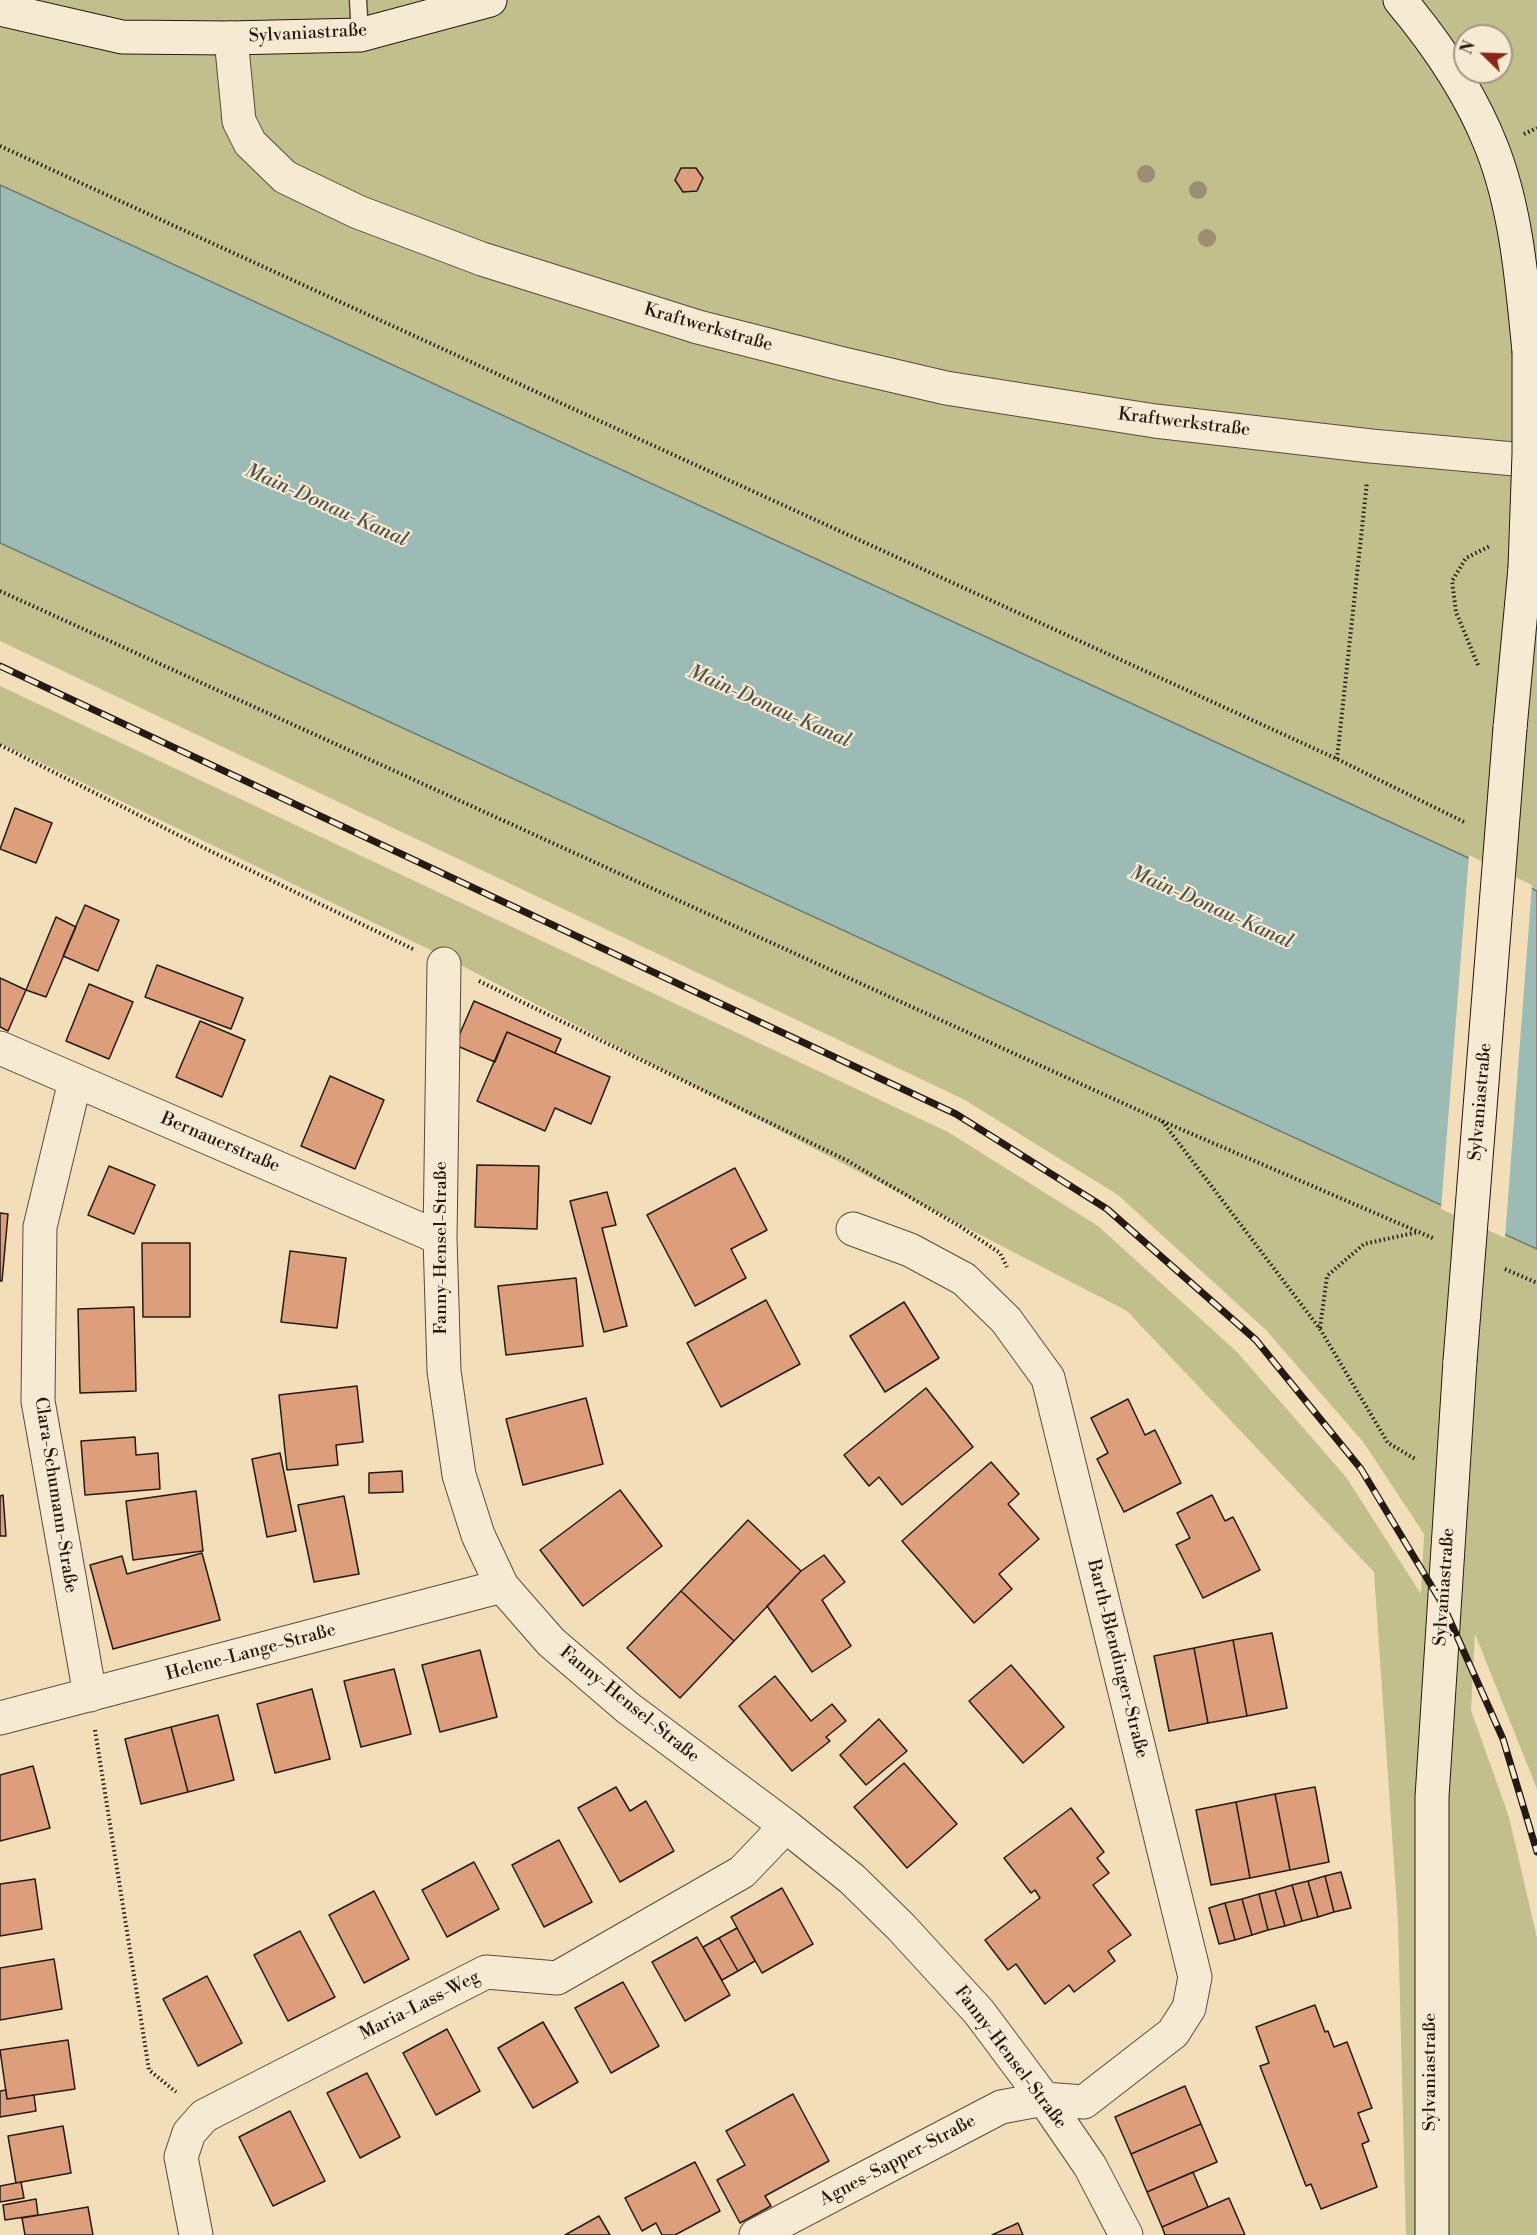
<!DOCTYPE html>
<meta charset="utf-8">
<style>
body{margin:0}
#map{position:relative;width:1537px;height:2235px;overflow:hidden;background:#f2deb9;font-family:"Libre Bodoni",serif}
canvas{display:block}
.north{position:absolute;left:1453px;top:24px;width:60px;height:60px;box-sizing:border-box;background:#f7ead2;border:2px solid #a39786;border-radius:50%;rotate:293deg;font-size:16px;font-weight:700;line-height:24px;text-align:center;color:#241a13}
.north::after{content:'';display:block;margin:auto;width:21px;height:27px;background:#8f2418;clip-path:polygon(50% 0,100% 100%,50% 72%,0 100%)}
</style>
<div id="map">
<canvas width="1537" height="2235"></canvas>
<div class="north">N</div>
</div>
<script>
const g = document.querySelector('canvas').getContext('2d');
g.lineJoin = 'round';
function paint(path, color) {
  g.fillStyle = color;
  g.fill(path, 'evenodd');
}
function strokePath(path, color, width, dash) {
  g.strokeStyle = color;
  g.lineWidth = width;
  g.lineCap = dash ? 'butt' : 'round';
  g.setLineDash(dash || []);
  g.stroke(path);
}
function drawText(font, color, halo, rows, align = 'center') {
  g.font = font + ' "Libre Bodoni",serif';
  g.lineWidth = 4.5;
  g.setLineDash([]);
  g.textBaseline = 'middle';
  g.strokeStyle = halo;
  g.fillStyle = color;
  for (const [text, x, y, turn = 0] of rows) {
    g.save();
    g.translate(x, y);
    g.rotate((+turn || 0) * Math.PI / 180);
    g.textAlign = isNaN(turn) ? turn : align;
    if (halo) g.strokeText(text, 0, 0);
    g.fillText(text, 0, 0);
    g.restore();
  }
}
paint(new Path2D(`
 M0,0H1537V891L1497,871L0,185ZM1465,36H1501V72H1465Z
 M0,543L1537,1249V1789L1475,1634L1471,1710L1509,1817L1537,1938V2235H1406L1398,1922L1374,1572L1127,1311L447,958L0,743V686L948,1132L1098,1226L1237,1352L1346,1477L1421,1594L1424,1534L1364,1443L1266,1330L1118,1195L965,1100L0,641Z`), '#c1bf8b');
const water = new Path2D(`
 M0,185L1497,871L1537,891V1249L0,543Z`);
paint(water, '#9cbbb5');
strokePath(water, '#6c7b74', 1.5);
paint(new Path2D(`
 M1469,855L1532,885L1505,1238L1441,1209Z`), '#f2deb9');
const building = new Path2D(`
 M681,168H696L703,178L697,191L683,192L675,180Z
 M15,808L52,823L36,863L0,849Z
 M85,905L119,920L98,971L63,956Z
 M56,917L76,927L46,997L26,990Z
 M157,965L243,998L231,1029L145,997Z
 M0,978L26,990L8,1031L0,1027Z
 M89,984L133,1002L109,1059L66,1041Z
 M474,1001L561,1039L555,1053L507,1032L495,1062L455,1045Z
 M200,1021L245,1040L222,1097L176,1077Z
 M507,1032L610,1077L591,1124L555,1108L545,1131L477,1101Z
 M330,1076L384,1100L355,1169L301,1146Z
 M477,1165L539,1166L537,1229L475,1227Z
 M109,1166L155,1185L134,1234L88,1215Z
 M735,1168L767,1230L731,1249L746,1278L695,1306L647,1215Z
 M607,1192L616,1225L602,1228L627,1326L604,1332L570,1201Z
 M0,1213L8,1214L2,1281H0Z
 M142,1243H190V1317H143Z
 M290,1251L346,1258L337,1328L281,1322Z
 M576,1278L583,1346L506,1355L498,1286Z
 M766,1300L800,1364L721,1407L687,1343Z
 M904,1302L939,1358L885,1392L850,1336Z
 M134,1307L136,1391L80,1393L78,1309Z
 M357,1386L363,1442L336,1445L338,1465L287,1470L279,1395Z
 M926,1388L973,1447L902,1505L879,1477L869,1486L844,1455Z
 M586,1398L603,1464L523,1485L506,1419Z
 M1128,1399L1145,1435L1155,1430L1181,1483L1124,1512L1097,1459L1108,1453L1091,1418Z
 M135,1437L136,1455L158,1453L160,1489L85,1495L81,1441Z
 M280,1453L296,1531L267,1537L252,1459Z
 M991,1462L1019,1494L1008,1504L1039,1539L999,1574L1012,1589L974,1623L902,1541Z
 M402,1471L403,1492L369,1493V1473Z
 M620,1490L662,1546L583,1606L540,1550Z
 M196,1491L203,1551L133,1560L126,1501Z
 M3,1495L6,1536H0V1496Z
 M1212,1495L1225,1521L1233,1517L1260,1570L1203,1598L1176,1545L1190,1538L1177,1513Z
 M344,1496L359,1574L314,1582L298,1505Z
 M748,1520L801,1571L734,1641L681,1591Z
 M202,1553L220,1620L113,1649L90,1565L122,1556L127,1574Z
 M824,1555L845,1582L822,1600L851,1646L812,1672L767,1606L801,1571Z
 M681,1591L734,1641L680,1698L627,1648Z
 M1272,1633L1287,1708L1247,1716L1233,1640Z
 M1233,1640L1247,1716L1208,1723L1194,1648Z
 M1194,1648L1208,1723L1169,1731L1154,1656Z
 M480,1650L497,1717L440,1732L422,1665Z
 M1011,1665L1064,1727L1023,1763L969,1701Z
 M394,1669L411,1734L361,1747L344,1681Z
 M775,1676L811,1721L832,1704L846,1721L826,1737L830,1741L792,1771L739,1706Z
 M312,1689L330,1759L275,1773L257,1704Z
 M218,1715L234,1780L188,1792L171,1727Z
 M879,1719L907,1751L866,1785L840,1755Z
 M171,1727L188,1792L141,1804L125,1739Z
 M904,1763L957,1824L907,1868L854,1807Z
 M33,1766L50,1828L0,1841V1775Z
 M616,1787L630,1811L646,1801L674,1851L620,1882L578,1808Z
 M1315,1787L1329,1862L1290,1870L1275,1794Z
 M1275,1794L1290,1870L1250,1878L1236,1802Z
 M1236,1802L1250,1878L1211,1885L1196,1810Z
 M1071,1808L1104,1852L1097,1858L1109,1873L1093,1885L1131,1935L1108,1951L1115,1961L1074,1992L1069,1985L1045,2004L1016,1964L1008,1970L985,1940L1040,1898L1035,1890L1031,1893L1004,1858Z
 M559,1840L592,1902L544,1927L512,1865Z
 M474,1862L499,1909L447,1937L422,1890Z
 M1341,1872L1351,1908L1334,1912L1325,1876Z
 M1325,1876L1334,1912L1318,1917L1308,1881Z
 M35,1879L42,1929L0,1936V1884Z
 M1308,1881L1318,1917L1302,1921L1292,1885Z
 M1292,1885L1302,1921L1285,1926L1275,1890Z
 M782,1888L813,1944L762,1973L731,1917Z
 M1275,1890L1285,1926L1268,1930L1259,1894Z
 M374,1891L409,1959L364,1983L329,1915Z
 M1259,1894L1268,1930L1252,1935L1242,1899Z
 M1242,1899L1252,1935L1235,1940L1225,1903Z
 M1225,1903L1235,1940L1219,1944L1209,1908Z
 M737,1928L755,1961L738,1971L719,1938Z
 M300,1931L335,1997L288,2021L254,1955Z
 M697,1937L730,1995L685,2021L652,1962Z
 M719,1938L738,1971L722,1980L703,1947Z
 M54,1959L62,2009L0,2020V1968Z
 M207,1976L242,2043L198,2066L163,1999Z
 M623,1982L659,2046L611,2073L575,2008Z
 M1315,2005L1325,2032L1328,2031L1334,2047L1347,2042L1372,2108L1358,2113L1369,2141L1362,2144L1377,2187L1321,2209L1311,2184L1306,2186L1260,2066L1269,2063L1256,2027Z
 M543,2022L578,2082L533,2108L498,2048Z
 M447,2029L480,2091L436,2115L403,2053Z
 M68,2040L75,2089L7,2099L0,2050Z
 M367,2073L400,2137L360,2158L327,2093Z
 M1185,2086L1201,2124L1131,2154L1115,2117Z
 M6,2090L7,2099L34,2095L36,2111L0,2117V2091Z
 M793,2094L829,2161L765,2196L771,2206L740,2223L717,2180L745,2165L726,2131Z
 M290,2111L325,2181L273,2206L239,2137Z
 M1201,2124L1217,2162L1147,2192L1131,2154Z
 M63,2126L71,2173L16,2183L8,2136Z
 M695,2162L720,2211L675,2235H662L656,2223L642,2231L625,2198Z
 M1193,2172L1208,2207L1162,2227L1147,2192Z
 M21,2182L24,2198L0,2202V2186Z
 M1229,2198L1245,2235H1165L1162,2227Z
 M36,2199L38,2215L5,2220L3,2205Z
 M88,2207L93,2235H25L22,2218Z
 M599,2216L610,2235H565Z
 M1018,2223L1023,2235H992Z`);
paint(building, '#dd9e7b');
strokePath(building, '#241a13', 1.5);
const lane = new Path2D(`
 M358,0L360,35`);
const street = new Path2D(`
 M231,38L239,121L250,143L285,177L358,212L482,259L698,327L839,363L946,388L1155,421L1371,446L1537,461
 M444,964L440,1238L444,1371L459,1475L478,1535L502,1586L551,1642L628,1708L786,1826L852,1879L901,1927L979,2012L1044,2099L1090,2166L1126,2235
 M0,1048L440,1238
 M75,1081L40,1227L38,1401L90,1695
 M0,1718L502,1586
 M196,2235L181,2157L189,2133L204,2116L486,1972L557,1978L742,1872L786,1826
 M756,2235L1001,2107L1044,2099L1084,2102L1173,2033L1189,2008L1195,1977L1048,1378L1006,1320L964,1279L910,1250L853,1229`);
const secondary = new Path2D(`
 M1400,0C1437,44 1471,94 1492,148C1517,212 1522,283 1529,351
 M0,9L122,37L231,38L360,35L490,0
 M1510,728L1525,568
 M1432,2235V1797L1460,1361`);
strokePath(lane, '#584b3c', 19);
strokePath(street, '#584b3c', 35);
strokePath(secondary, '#241a13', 35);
strokePath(new Path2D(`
 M1524,134L1537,128
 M0,146L1337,759L1466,823
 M0,591L1162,1121L1435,1239
 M1478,665L1456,612L1452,581L1466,558L1490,546
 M0,745L200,846L413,949
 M1337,759L1367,482
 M479,981L846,1160L961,1227L1000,1253L1007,1267
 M1162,1121L1320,1329L1388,1443L1417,1460
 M1505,1269L1537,1283
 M1320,1328L1327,1276L1364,1244L1418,1232
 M95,1730L149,2070L176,2092`), '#241a13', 4, [1.5, 3]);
strokePath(lane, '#f7ead2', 16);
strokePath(street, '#f7ead2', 33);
strokePath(secondary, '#f7ead2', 33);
const rail = new Path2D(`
 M0,666L956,1114L1107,1209L1256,1340L1361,1469L1443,1605L1503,1739L1537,1852`);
strokePath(rail, '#241a13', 7);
strokePath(rail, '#f7ead2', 4.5, [14]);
const secondaryBridge = new Path2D(`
 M1525,568L1529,454V351
 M1460,1361L1510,728`);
strokePath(secondaryBridge, '#241a13', 35, []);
strokePath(secondaryBridge, '#f7ead2', 33);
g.fillStyle = '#9b8e72';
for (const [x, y] of [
 [1146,174],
 [1198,190],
 [1207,238]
]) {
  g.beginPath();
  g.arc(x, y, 9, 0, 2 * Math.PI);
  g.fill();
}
drawText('18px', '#241a13', '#f7ead2', [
 ["Sylvaniastraße",308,34,-3],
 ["Kraftwerkstraße",708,328,16],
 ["Kraftwerkstraße",1184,423,7],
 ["Sylvaniastraße",1481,1102,-85],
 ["Bernauerstraße",220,1143,23],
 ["Fanny-Hensel-Straße",442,1248,-90],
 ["Clara-Schumann-Straße",55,1495,81],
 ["Sylvaniastraße",1445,1587,-86],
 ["Helene-Lange-Straße",251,1653,-15],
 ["Barth-Blendinger-Straße",1117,1659,76],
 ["Fanny-Hensel-Straße",629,1705,39],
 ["Maria-Lass-Weg",420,2006,-27],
 ["Fanny-Hensel-Straße",1010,2058,53],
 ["Sylvaniastraße",1431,2072,-90],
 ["Agnes-Sapper-Straße",898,2161,-28]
]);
drawText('italic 20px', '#4e524c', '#f7ead2', [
 ["Main-Donau-Kanal",326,506,24],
 ["Main-Donau-Kanal",769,707,24],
 ["Main-Donau-Kanal",1211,908,24]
]);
</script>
